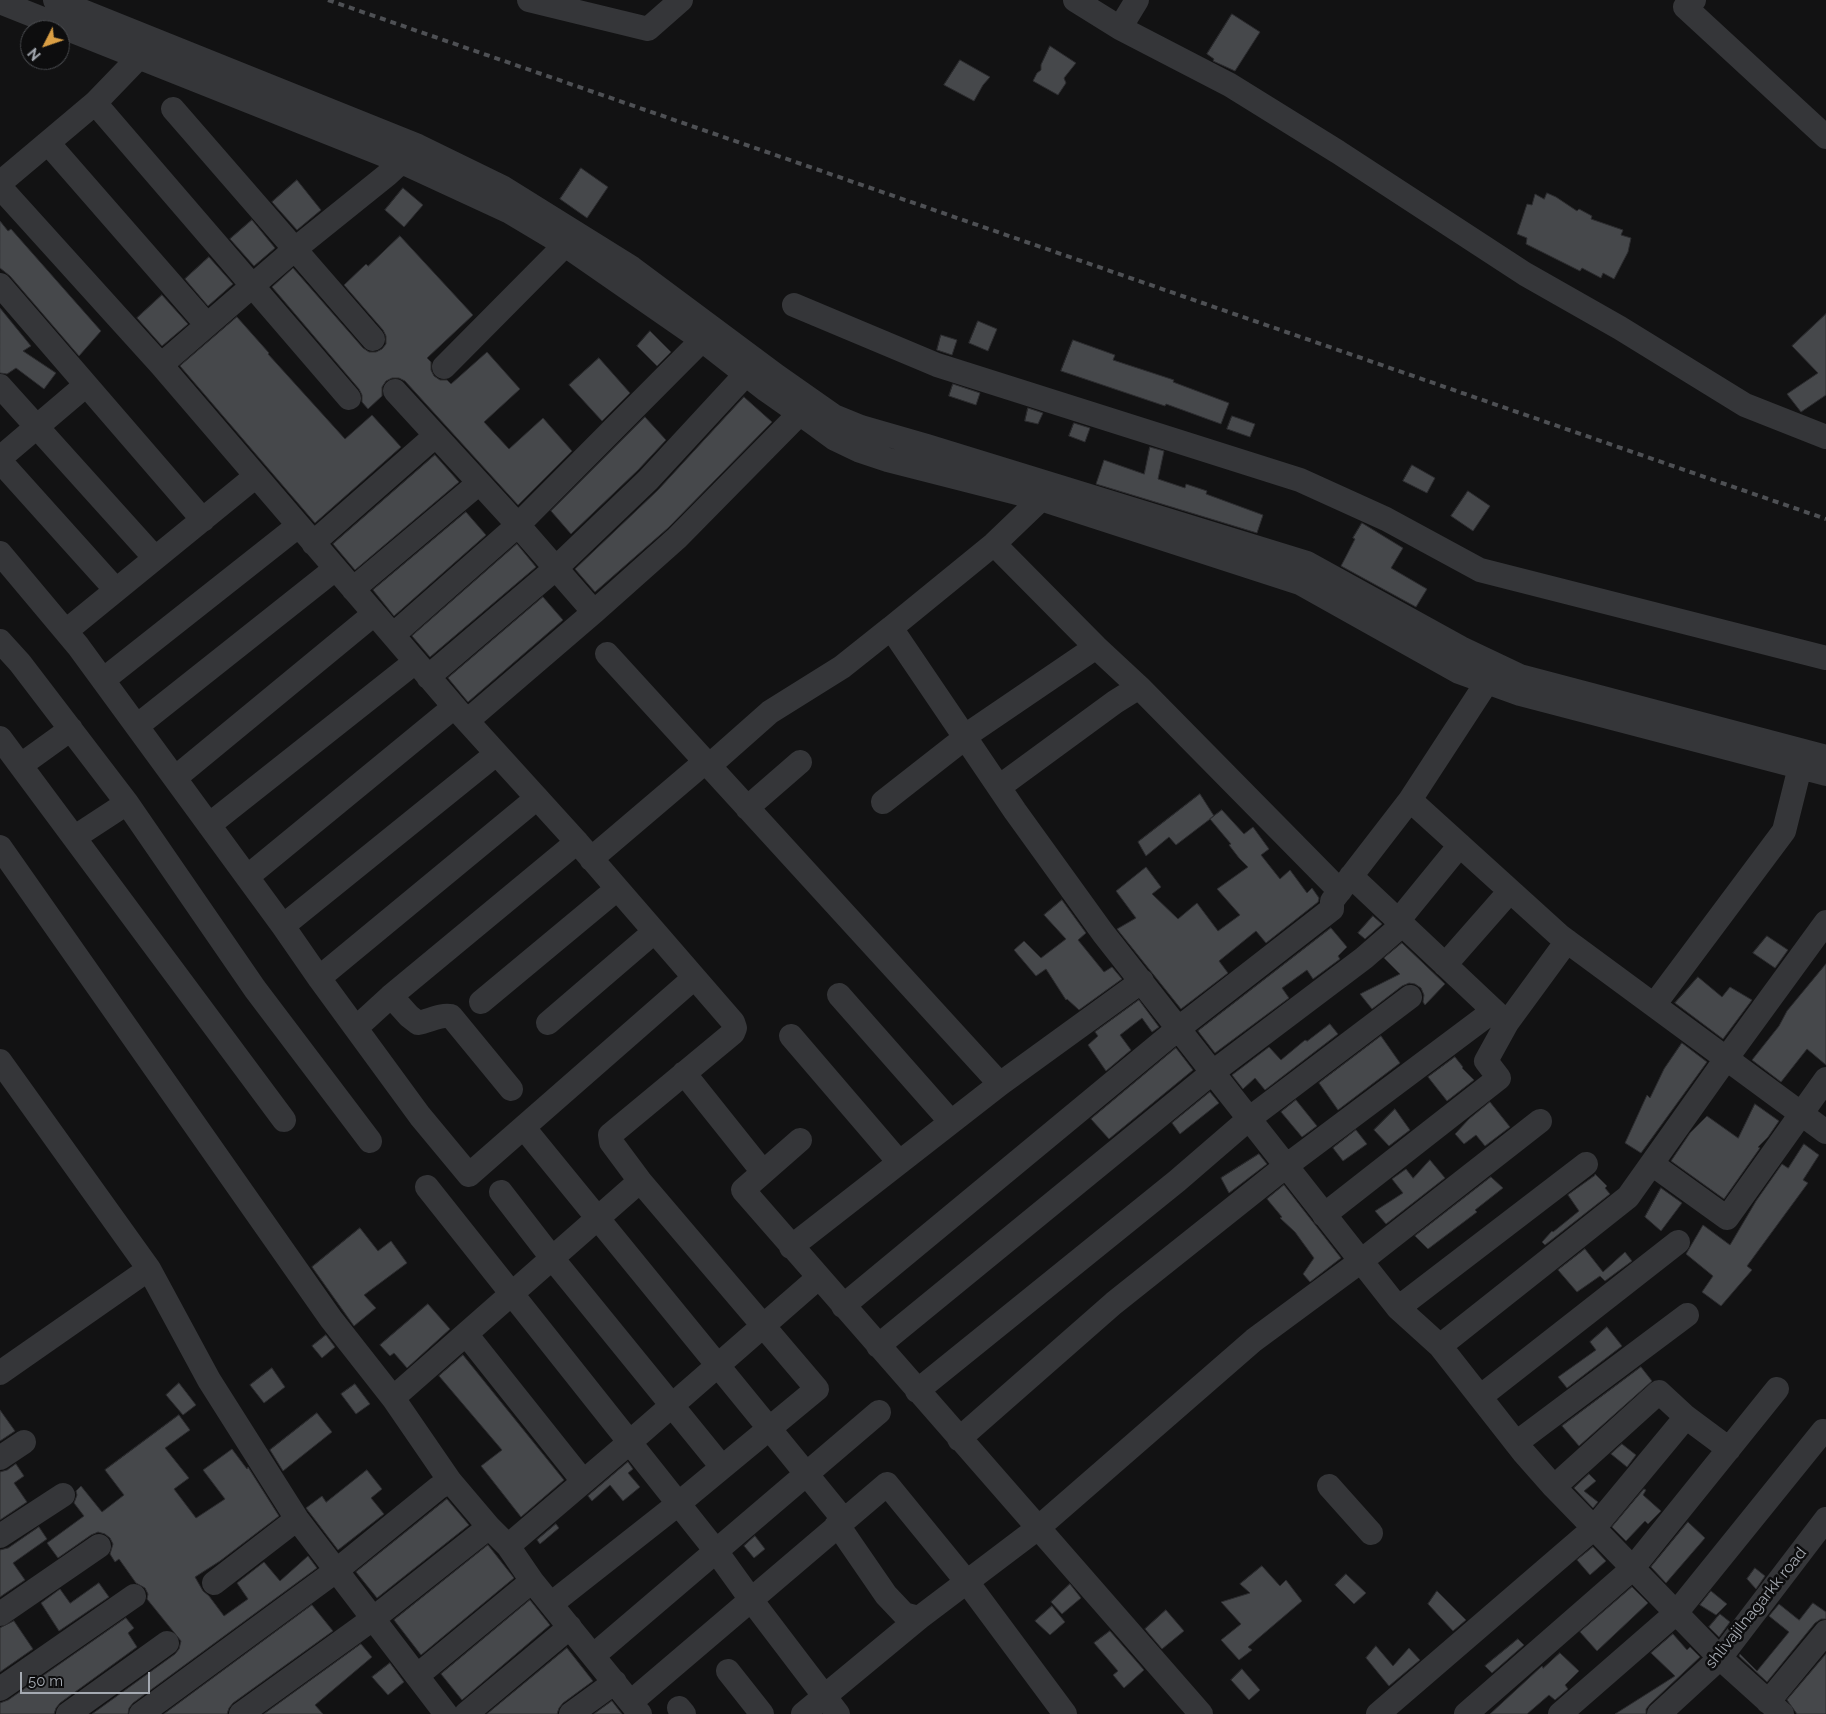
<!DOCTYPE html>
<style>
body{margin:0}
#map{position:relative;width:1826px;height:1714px;overflow:hidden;background:#121213;font-family:Raleway,sans-serif}
canvas{display:block}
.north{position:absolute;left:20px;top:20px;width:50px;height:50px;box-sizing:border-box;background:#0d0d0e;border:1px solid #4a4c50;border-radius:50%;rotate:229deg;font-size:14px;font-weight:700;line-height:20px;text-align:center;color:#a5aab2}
.north::after{content:'';display:block;margin:auto;width:18px;height:22px;background:#d99e44;clip-path:polygon(50% 0,100% 100%,50% 72%,0 100%)}
.scale{position:absolute;left:20px;top:1672px;width:130px;height:22px;box-sizing:border-box;border:2px solid #a5aab2;border-top:0;padding-left:6px;font-size:15px;line-height:18px;white-space:nowrap;color:#a5aab2;-webkit-text-stroke:4px #0d0d0e;paint-order:stroke}
</style>
<div id="map">
<canvas width="1826" height="1714"></canvas>
<div class="north">N</div>
<div class="scale">50 m</div>
</div>
<script>
const g = document.querySelector('canvas').getContext('2d');
g.lineJoin = 'round';
function paint(path, color) {
  g.fillStyle = color;
  g.fill(path, 'evenodd');
}
function strokePath(path, color, width, dash) {
  g.strokeStyle = color;
  g.lineWidth = width;
  g.lineCap = dash ? 'butt' : 'round';
  g.setLineDash(dash || []);
  g.stroke(path);
}
function drawText(font, color, halo, rows, align = 'center') {
  g.font = font + ' Raleway,sans-serif';
  g.lineWidth = 5;
  g.setLineDash([]);
  g.textBaseline = 'middle';
  g.strokeStyle = halo;
  g.fillStyle = color;
  for (const [text, x, y, turn = 0] of rows) {
    g.save();
    g.translate(x, y);
    g.rotate((+turn || 0) * Math.PI / 180);
    g.textAlign = isNaN(turn) ? turn : align;
    if (halo) g.strokeText(text, 0, 0);
    g.fillText(text, 0, 0);
    g.restore();
  }
}
const building = new Path2D(`
 M1232,14L1260,32L1235,71L1213,61L1214,59L1207,54Z
 M1050,46L1076,63L1064,78L1066,83L1058,95L1033,81L1037,73L1041,70V65Z
 M960,60L990,77L983,85L974,101L944,85Z
 M581,168L608,187L587,218L560,199Z
 M297,180L321,210L297,230L272,202Z
 M403,188L423,205L404,227L385,210Z
 M1547,193L1556,197L1577,211L1579,209L1592,216L1591,219L1623,230L1621,235L1631,238L1628,252L1614,279L1603,273L1601,278L1582,268L1580,271L1526,244L1527,238L1517,234L1527,204L1532,205L1535,194L1544,199Z
 M252,220L275,248L254,266L230,239Z
 M0,221L8,231L11,229L101,331L79,356L10,276L0,268Z
 M400,236L473,315L427,358L431,362V370L434,376L440,380H447L451,384L487,352L520,389L484,422L509,449L543,418L572,451L518,505L405,381L399,378H392L386,381L382,387V396L368,409L362,402V395L359,389L272,287L293,268L363,348L369,352H376L382,349L386,344V336L383,330L344,285L366,264L368,266Z
 M209,257L233,284L208,306L185,279Z
 M162,295L188,324L162,346L137,318Z
 M0,308L31,346L23,351L56,373L44,389L16,368L7,374L0,373Z
 M1826,314V395L1801,412L1787,394L1818,373L1792,346Z
 M237,317L269,353L268,354L345,439L372,415L401,447L315,523L180,366Z
 M978,321L997,329L988,351L969,343Z
 M650,331L671,352L657,366L637,346Z
 M941,335L957,340L952,355L937,350Z
 M1073,340L1115,355L1113,360L1174,380L1173,382L1229,403L1221,424L1166,404L1165,406L1061,371Z
 M599,358L630,393L602,421L569,385Z
 M953,384L980,393L976,405L949,396Z
 M744,397L772,422L668,528L595,592L575,569L658,490Z
 M1028,408L1043,413L1038,424L1025,421Z
 M1232,416L1255,424L1250,437L1227,429Z
 M645,417L666,440L638,470L571,534L551,511Z
 M1074,423L1090,428L1085,442L1069,436Z
 M1150,447L1164,451L1158,479L1185,488L1186,484L1207,491L1206,494L1263,515L1257,533L1096,484L1104,460L1144,474Z
 M435,455L459,482L355,570L333,544Z
 M1412,465L1435,478L1427,493L1403,481Z
 M1468,491L1490,506L1473,531L1451,516Z
 M466,512L486,535L394,616L373,590Z
 M1362,523L1403,548L1391,568L1427,589L1416,607L1341,566L1355,539L1353,538Z
 M517,544L536,567L430,657L412,636Z
 M543,597L563,620L468,702L448,678Z
 M1200,794L1214,816L1176,845L1169,837L1146,856L1138,842Z
 M1222,810L1244,834L1253,827L1269,849L1261,855L1280,879L1290,870L1307,893L1312,888L1319,898L1318,902L1266,943L1256,931L1219,961L1228,973L1181,1009L1117,929L1136,918L1116,891L1146,867L1161,887L1152,894L1178,919L1197,903L1218,931L1240,915L1217,889L1248,867L1239,858L1229,845L1231,844L1210,819Z
 M1062,900L1086,933L1078,940L1104,972L1112,967L1122,979L1079,1010L1067,999L1066,1000L1046,969L1036,976L1014,950L1024,941L1041,958L1066,939L1044,915Z
 M1373,916L1382,924L1365,939L1358,933Z
 M1331,928L1347,947L1338,956L1340,959L1313,979L1307,970L1282,988L1289,998L1215,1053L1198,1031Z
 M1767,936L1788,950L1775,968L1753,953Z
 M1402,943L1445,984L1425,1005L1423,1002L1424,995L1421,988L1415,984L1409,983L1402,986L1372,1009L1360,994L1400,974L1384,958Z
 M1826,964V1065L1807,1049L1781,1082L1752,1060L1779,1026L1787,1011Z
 M1698,977L1722,997L1730,987L1752,1000L1723,1039L1675,1003Z
 M1139,1000L1159,1027L1152,1032L1142,1018L1120,1035L1131,1050L1106,1071L1088,1045L1098,1036L1095,1032Z
 M1330,1024L1338,1034L1265,1090L1255,1078L1243,1089L1232,1075L1269,1047L1281,1060L1305,1040L1307,1041Z
 M1381,1036L1400,1063L1338,1110L1319,1083Z
 M1682,1043L1707,1062L1641,1153L1625,1143L1647,1095L1650,1098L1664,1069Z
 M1176,1048L1193,1070L1109,1139L1091,1119Z
 M1455,1057L1463,1067L1462,1068L1474,1080L1447,1101L1428,1077Z
 M1210,1092L1219,1103L1180,1134L1172,1123Z
 M1296,1100L1317,1126L1302,1137L1281,1112Z
 M1490,1102L1510,1127L1485,1146L1476,1135L1464,1144L1455,1134L1469,1119Z
 M1755,1104L1779,1121L1768,1137L1758,1147L1760,1148L1724,1199L1671,1161L1690,1133L1707,1116L1738,1138Z
 M1395,1109L1410,1130L1389,1146L1374,1130Z
 M1356,1130L1367,1144L1343,1161L1333,1148Z
 M1804,1144L1819,1155L1803,1180L1808,1183L1747,1266L1752,1270L1721,1306L1702,1292L1713,1276L1686,1254L1703,1225L1730,1245L1756,1201L1782,1164L1788,1168Z
 M1259,1154L1267,1164L1229,1193L1221,1178Z
 M1430,1160L1445,1178L1386,1224L1375,1211L1403,1193L1392,1179L1406,1169L1413,1178Z
 M1595,1175V1174L1607,1186L1605,1188L1610,1194L1545,1245L1542,1242L1552,1231L1553,1232L1579,1211L1568,1195Z
 M1491,1177L1503,1188L1475,1210L1477,1212L1428,1249L1415,1236Z
 M1284,1185L1341,1258L1310,1282L1303,1274L1314,1258L1295,1232L1280,1218L1282,1217L1267,1199Z
 M1661,1188L1682,1203L1661,1231L1645,1217Z
 M360,1228L378,1251L391,1241L407,1263L364,1295L376,1308L354,1326L312,1267Z
 M1585,1249L1603,1272L1625,1252L1632,1261L1605,1281L1600,1276L1577,1292L1558,1270Z
 M428,1304L450,1329L407,1368L394,1353L390,1356L380,1345Z
 M1607,1327L1622,1346L1567,1388L1558,1377L1596,1350L1590,1342Z
 M326,1335L335,1347L322,1358L312,1346Z
 M463,1355L564,1480L521,1517L481,1466L502,1450L439,1376Z
 M1641,1367L1652,1381L1579,1446L1562,1426Z
 M272,1368L285,1387L264,1403L250,1385Z
 M179,1383L196,1405L183,1415L166,1395Z
 M355,1384L370,1404L356,1414L341,1394Z
 M0,1410L15,1431L0,1441Z
 M317,1413L332,1432L283,1471L270,1450Z
 M179,1415L190,1430L165,1448L189,1478L174,1489L196,1518L225,1499L203,1470L232,1449L247,1469L248,1467L279,1516L220,1561L195,1577L203,1591L209,1596L224,1616L248,1599L237,1583L264,1562L280,1581L308,1556L317,1568L133,1703L129,1708L128,1714H92L175,1654L179,1649L181,1641L147,1599L148,1594L145,1588L136,1583L119,1559L115,1562L110,1554L113,1544L110,1538L105,1534L98,1532L91,1535L58,1558L47,1543L84,1516L74,1503L77,1495L76,1491L81,1486L102,1512L124,1495L105,1470Z
 M1622,1444L1636,1455L1627,1467L1611,1454Z
 M628,1462L633,1469L628,1473L640,1487L623,1501L610,1485L592,1501L588,1496Z
 M16,1464L24,1476L14,1483L27,1502L0,1520V1472L7,1470Z
 M367,1470L382,1489L371,1498L384,1514L338,1550L306,1508L322,1496L326,1502Z
 M1589,1474L1596,1481L1584,1491L1598,1502L1593,1508L1574,1488Z
 M1644,1489L1646,1490L1643,1495L1661,1511L1648,1524L1645,1521L1626,1541L1612,1527Z
 M447,1499L469,1525L377,1598L356,1572Z
 M1688,1522L1705,1538L1666,1583L1651,1567Z
 M556,1524L559,1528L540,1544L537,1540Z
 M39,1527L47,1539L13,1563L25,1580L0,1597V1550L8,1548Z
 M755,1536L765,1549L754,1558L744,1546Z
 M488,1545L514,1578L421,1655L394,1620Z
 M1593,1547L1606,1561L1590,1575L1577,1560Z
 M1262,1566L1280,1586L1286,1580L1302,1601L1248,1647L1252,1650L1239,1660L1221,1640L1241,1624L1221,1602L1250,1593L1240,1584Z
 M1755,1568L1765,1576L1756,1589L1747,1579Z
 M1346,1574L1366,1593L1354,1604L1335,1585Z
 M99,1583L109,1597L59,1631L41,1603L60,1589L70,1603Z
 M1070,1584L1081,1598L1062,1614L1051,1602Z
 M1632,1587L1648,1603L1597,1651L1580,1632Z
 M1437,1591L1466,1620L1453,1631L1428,1604Z
 M1711,1591L1727,1604L1716,1615L1700,1605Z
 M530,1600L550,1625L462,1700L441,1674Z
 M1813,1603L1826,1612V1619H1821L1815,1623L1767,1682L1739,1656L1740,1654L1757,1671L1789,1632L1769,1616L1779,1604L1799,1620Z
 M312,1605L333,1631L233,1703L229,1708L227,1714H164Z
 M1052,1606L1065,1622L1050,1635L1035,1621Z
 M1166,1610L1184,1631L1162,1649L1145,1629Z
 M1720,1614L1730,1622L1719,1637L1709,1627Z
 M126,1618L134,1628L128,1633L137,1647L60,1703L56,1708L54,1714H0V1703L8,1700Z
 M14,1621L33,1649L0,1672V1628Z
 M1110,1631L1144,1670L1124,1688L1113,1675L1118,1671L1094,1643Z
 M1673,1634L1687,1650L1690,1647L1700,1657L1650,1704L1646,1709V1714H1615L1675,1676L1651,1653Z
 M1518,1639L1524,1645L1492,1673L1485,1666Z
 M361,1644L372,1657L315,1705L323,1714H264Z
 M1376,1646L1393,1666L1409,1648L1420,1660L1389,1686L1366,1658Z
 M567,1648L593,1681L563,1703L559,1708L557,1714H487Z
 M1560,1653L1579,1671L1565,1685L1568,1689L1555,1700L1549,1695L1527,1714H1490L1542,1666L1543,1668Z
 M1826,1654V1714H1797L1787,1700Z
 M390,1663L404,1682L388,1695L372,1677Z
 M1242,1669L1260,1690L1249,1700L1231,1680Z
 M612,1701L622,1714H594Z`);
paint(building, '#46484b');
strokePath(building, '#2c2c2f', 1);
strokePath(new Path2D(`
 M55,0L418,146L502,187L632,268L777,376L834,416L861,427L927,446L1307,563L1461,648L1520,676L1826,757
 M529,0L648,29L681,0
 M1075,0L1120,28L1230,85L1338,152L1525,274L1620,328L1745,405L1826,437
 M1694,0L1685,7L1826,137
 M0,2L402,162L508,211L565,245L702,340L766,390L813,423L835,439L858,450L888,460L1041,499L1300,583L1459,672L1520,694L1826,774
 M1120,28L1137,0
 M95,103L349,398
 M173,109L373,339
 M48,143L207,325
 M0,183L95,103L149,47
 M0,187L161,365L458,711L577,842L733,1022L735,1028L733,1033L610,1135L611,1142L640,1181L817,1389L678,1504L551,1604
 M0,285L203,520
 M794,305L937,365L1300,480L1386,519L1480,570L1826,658
 M161,365L295,249L387,175L412,152
 M444,367L565,245
 M0,386L155,558
 M395,391L518,525L594,612
 M0,458L86,385
 M0,461L116,590
 M1041,499L994,544L891,628L1015,811L1103,933L1398,1308L1440,1346L1524,1453L1554,1487L1720,1658L1782,1714
 M313,543L435,436
 M994,544L1096,647L1139,687L1340,891
 M0,553L78,646L283,926L319,978L420,1116L469,1175L694,978
 M353,589L479,483
 M66,631L256,476
 M393,635L518,525L713,329
 M0,641L20,663L127,803L255,989L370,1141
 M607,654L1000,1084
 M428,677L555,569L648,480L746,374
 M103,680L298,526
 M467,721L594,612L677,538L810,403
 M137,726L335,569
 M0,738L284,1120
 M21,765L71,729
 M709,766L770,712L842,667L891,628
 M175,778L374,614
 M999,787L1115,702L1139,687
 M1410,800L1560,936L1826,1132
 M883,802L966,737L971,732L1096,647
 M747,808L800,762
 M209,825L415,662
 M75,837L127,803
 M0,847L331,1319L393,1398L450,1481L489,1527L508,1546L532,1581L640,1714
 M591,859L705,762
 M1351,876L1507,1023L1567,941
 M247,877L454,707
 M1398,921L1460,845
 M283,926L496,754
 M1445,965L1510,891
 M319,978L537,798
 M839,995L951,1122
 M391,996L409,1016L418,1023C429,1021 441,1014 451,1016L511,1089
 M481,1002L617,889
 M1654,1005L1784,831L1800,767
 M548,1023L654,932
 M356,1028L391,996L577,842
 M791,1036L899,1162
 M0,1061L149,1269L209,1380L297,1519L446,1714
 M684,1073L763,1172
 M524,1128L844,1520
 M800,1140L743,1190L1201,1714
 M1652,1164L1727,1218L1826,1079
 M427,1187L716,1551L752,1601L838,1714
 M501,1192L552,1258L722,1467
 M1324,1215L1499,1078L1486,1061L1507,1023
 M791,1247L1000,1084L1142,981
 M843,1306L1179,1028L1332,909V901L1410,800L1487,682L1494,668
 M1398,1308L1586,1164
 M466,1334L583,1481
 M878,1346L1213,1072L1364,958L1402,925
 M1440,1346L1628,1197L1726,1059L1826,922
 M0,1373L149,1269
 M917,1391L1177,1181L1250,1118L1410,997
 M1480,1397L1678,1242
 M393,1398L640,1181
 M959,1439L1114,1303L1286,1166L1493,1011
 M1516,1443L1687,1315
 M0,1458L24,1442
 M1329,1486L1371,1533
 M1554,1487L1659,1392L1686,1417L1729,1449
 M836,1526L844,1534L886,1595L904,1614L919,1618
 M0,1536L63,1495
 M508,1546L630,1442L818,1278
 M214,1583L297,1519
 M0,1614L99,1546
 M593,1656L879,1412
 M728,1671L762,1714
 M418,1675L532,1581
 M0,1689L134,1596
 M631,1702L887,1484L967,1582L1065,1714
 M1768,1702L1826,1632
 M679,1708L684,1714
 M68,1714L167,1643
 M141,1714L337,1570L438,1488L450,1481
 M241,1714L374,1618L489,1527
 M466,1714L570,1627
 M571,1714L615,1682
 M803,1714L919,1618L1038,1528L1254,1340L1361,1261L1540,1121
 M1378,1714L1594,1528L1686,1417
 M1466,1714L1632,1569L1777,1389
 M1560,1714L1676,1613L1823,1431
 M1659,1714L1720,1658L1826,1519`), '#353639', 24);
strokePath(new Path2D(`
 M328,0L1826,519`), '#4e5054', 4, [6, 5]);
drawText('16px', '#a5aab2', '#0d0d0e', [
 ["shlivajilnagarkk road",1756,1608,-51]
]);
</script>
